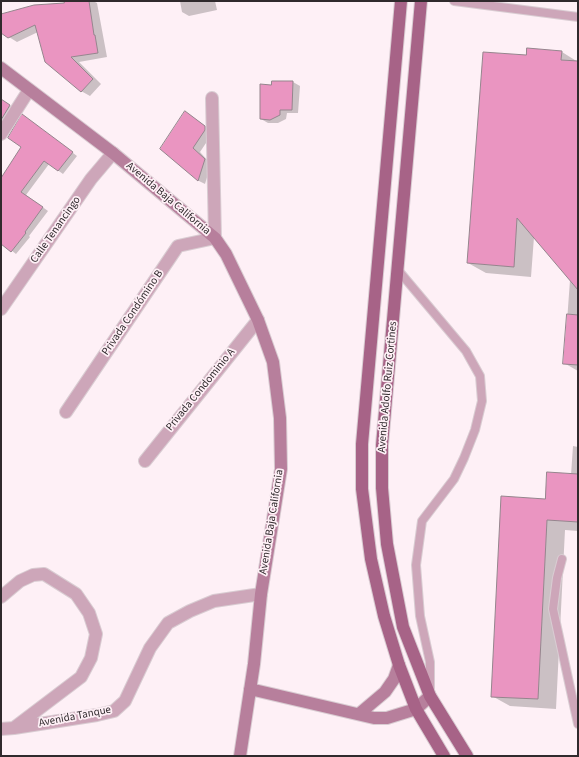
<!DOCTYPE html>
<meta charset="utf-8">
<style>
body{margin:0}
#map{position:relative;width:579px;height:757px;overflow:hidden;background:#fef0f6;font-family:"Source Sans 3",sans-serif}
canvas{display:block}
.frame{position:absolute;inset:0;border:2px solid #302a2d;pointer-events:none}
</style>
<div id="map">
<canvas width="579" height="757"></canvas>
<div class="frame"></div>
</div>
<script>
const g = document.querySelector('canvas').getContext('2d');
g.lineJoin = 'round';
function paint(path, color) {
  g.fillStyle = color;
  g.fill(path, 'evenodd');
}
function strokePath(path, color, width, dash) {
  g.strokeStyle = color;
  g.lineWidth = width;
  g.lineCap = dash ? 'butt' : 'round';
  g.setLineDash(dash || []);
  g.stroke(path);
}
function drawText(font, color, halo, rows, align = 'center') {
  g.font = font + ' "Source Sans 3",sans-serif';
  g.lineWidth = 3.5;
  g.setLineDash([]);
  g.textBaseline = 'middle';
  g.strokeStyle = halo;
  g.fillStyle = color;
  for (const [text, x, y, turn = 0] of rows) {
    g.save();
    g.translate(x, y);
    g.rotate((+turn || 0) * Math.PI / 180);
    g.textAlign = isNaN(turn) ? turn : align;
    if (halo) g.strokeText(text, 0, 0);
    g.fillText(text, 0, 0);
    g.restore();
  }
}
paint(new Path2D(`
 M71,1H93L97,3L107,57L79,62L101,84L90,96L81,91L38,32L17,42L1,32V15L65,3Z
 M180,1H215L217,10L189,16L182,12Z
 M562,52L578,62V371L564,363L570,280L534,237L531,277L486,273L468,263L527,57Z
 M293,82L300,86L298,113H287L286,119L278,123H268L261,119L272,86Z
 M1,99L15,109L1,126Z
 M186,112L212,131V134L200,152L211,164L205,184L199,181L161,149Z
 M28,119L77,156L63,174L49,164L26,195L48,211L29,236L30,237L16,254L1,242V180L23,147Z
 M573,446L578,447V531L565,530L556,709L510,706L492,696L546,500L571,475Z`), '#0003');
const building = new Path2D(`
 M64,1H89L94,35H95L98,53L71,57L93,79L81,92L45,62L35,25L8,38L1,33V14L34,5L64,3Z
 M527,48L562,51L561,60L578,61V290L517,218L514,267L467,263L483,52L526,55Z
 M272,81H293L292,110H280V115L270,120L260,119V84L271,85Z
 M1,99L10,105L1,120Z
 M185,111L205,126V130L193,148L205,159L198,181L160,149Z
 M22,114L73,152L58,171L44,161L21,192L43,207L25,232L26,233L11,252L1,244V178L21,147L8,138Z
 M567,314L578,315V365L563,364Z
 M547,472L578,474V522L547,520L538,699L491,697L501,496L545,499Z`);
paint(building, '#ea95c1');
strokePath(building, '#95858d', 1);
const lane = new Path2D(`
 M454,1L578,17
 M398,270L466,351L480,376L482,401L475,430L464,458L454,479L422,521L416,565L420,616L430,662V689
 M562,559L557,578L553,609L578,724`);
const street = new Path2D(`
 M1,134L29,90
 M1,309L91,179L113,153
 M66,412L178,246L215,238L212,98
 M145,461L258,320
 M1,597L20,581L33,575L44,574L76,594L89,613L96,634L91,658L81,677L15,727
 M1,729L14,728L97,715L114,711L125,701L150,648L168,623L190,611L214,601L261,594`);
const secondary = new Path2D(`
 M1,68L113,153L215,238L226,254L258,320L273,362L280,418L281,469L261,594L254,664L240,756
 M250,689L374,718H387L416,709L430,696
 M359,714L385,692L394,679L399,665`);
const primary = new Path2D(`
 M401,1L362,444V489L371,559L384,616L399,665L416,709L444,756
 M421,1L382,445V488L387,544L403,627L430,696L467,756`);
strokePath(lane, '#d9ccd2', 10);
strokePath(street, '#d9ccd2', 14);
strokePath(secondary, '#d9ccd2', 14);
strokePath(primary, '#d9ccd2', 14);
strokePath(lane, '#cda6b9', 8);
strokePath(street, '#cda6b9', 12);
strokePath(secondary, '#b77f9c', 12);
strokePath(primary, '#a76387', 12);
drawText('11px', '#302a2d', '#fef0f6', [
 ["Avenida Baja California",168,199,40],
 ["Calle Tenancingo",56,230,-55],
 ["Privada Condómino B",133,313,-56],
 ["Avenida Adolfo Ruiz Cortines",388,387,-85],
 ["Privada Condominio A",201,390,-51],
 ["Avenida Baja California",272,522,-81],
 ["Avenida Tanque",75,717,-11]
]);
</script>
